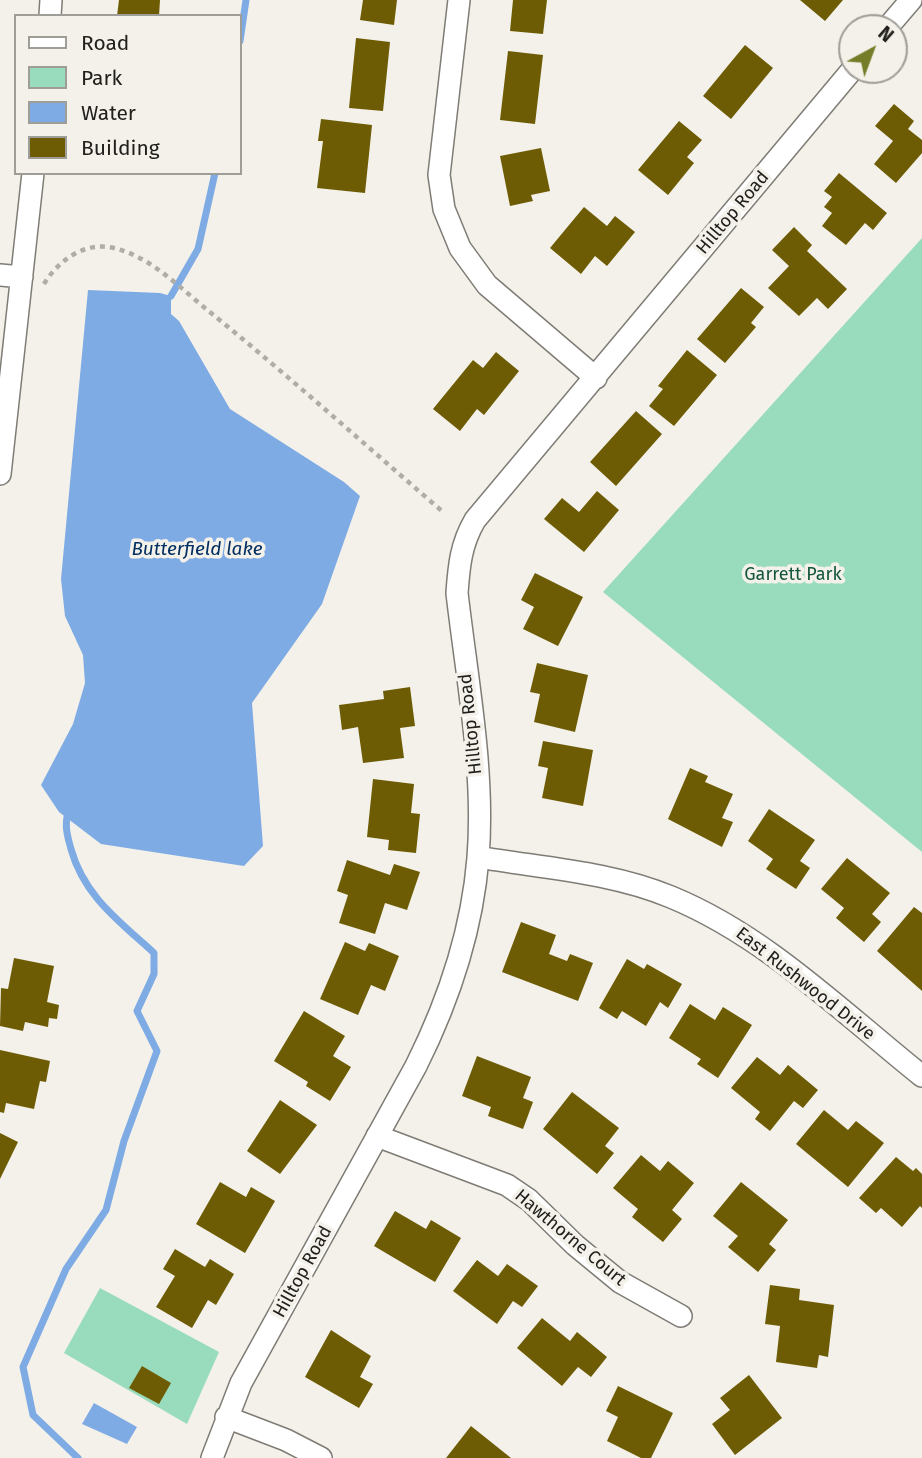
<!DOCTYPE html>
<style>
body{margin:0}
#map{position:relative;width:922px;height:1458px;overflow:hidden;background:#f3f1e9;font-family:"Fira Sans",sans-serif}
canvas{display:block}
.legend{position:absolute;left:14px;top:14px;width:228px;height:161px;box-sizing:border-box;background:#f3f1e9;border:2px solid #9f9d97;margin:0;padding:9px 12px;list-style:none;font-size:21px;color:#21201d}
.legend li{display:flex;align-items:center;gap:14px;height:35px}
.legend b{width:35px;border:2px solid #9f9d97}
.north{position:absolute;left:838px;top:14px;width:70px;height:70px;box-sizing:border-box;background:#f3f1e9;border:2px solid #9f9d97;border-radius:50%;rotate:41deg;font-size:19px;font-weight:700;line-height:28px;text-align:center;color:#21201d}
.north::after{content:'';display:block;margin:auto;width:24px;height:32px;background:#757d29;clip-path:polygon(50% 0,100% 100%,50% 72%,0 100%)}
</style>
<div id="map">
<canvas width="922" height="1458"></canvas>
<ul class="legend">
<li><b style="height:9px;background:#fff"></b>Road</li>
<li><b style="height:19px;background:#99dcbd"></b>Park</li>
<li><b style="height:19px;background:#7fabe4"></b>Water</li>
<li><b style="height:19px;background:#6e5c04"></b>Building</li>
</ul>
<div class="north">N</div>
</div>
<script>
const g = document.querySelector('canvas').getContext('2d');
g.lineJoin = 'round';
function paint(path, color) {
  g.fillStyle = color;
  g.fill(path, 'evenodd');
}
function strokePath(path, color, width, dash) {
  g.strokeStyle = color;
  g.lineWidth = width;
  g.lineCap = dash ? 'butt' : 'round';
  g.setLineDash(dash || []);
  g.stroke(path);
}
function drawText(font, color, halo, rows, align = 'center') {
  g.font = font + ' "Fira Sans",sans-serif';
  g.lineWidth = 7;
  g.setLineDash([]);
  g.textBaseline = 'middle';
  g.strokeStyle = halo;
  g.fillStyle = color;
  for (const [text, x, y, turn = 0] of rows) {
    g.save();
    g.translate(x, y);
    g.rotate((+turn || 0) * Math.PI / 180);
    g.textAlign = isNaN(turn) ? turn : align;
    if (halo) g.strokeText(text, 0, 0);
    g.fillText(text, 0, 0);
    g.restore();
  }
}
paint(new Path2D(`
 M922,238V852L603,592Z
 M100,1288L219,1352L187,1424L64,1353Z`), '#99dcbd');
paint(new Path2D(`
 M88,290L160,293L171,296V314L179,321L230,409L344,482L360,496L322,604L252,703L263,846L244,866L101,844L59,812L41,785L73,724L85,683L83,655L65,616L61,579Z
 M94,1403L137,1427L127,1444L82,1424Z`), '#7fabe4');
strokePath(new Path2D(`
 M240,41L246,0
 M171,296L198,249L215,173
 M67,817C65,829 68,838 71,849C84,896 119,921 154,953V974L137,1011L157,1051L124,1141L106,1210L66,1269L23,1367L33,1415L78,1458`), '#7fabe4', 7);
paint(new Path2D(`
 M119,0H160L159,16H117Z
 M363,0H397L394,25L360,20Z
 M513,0H547L543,34L510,31Z
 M800,0H843L825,21Z
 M356,38L390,42L383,111L349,108Z
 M745,45L773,68L731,119L703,96Z
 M508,51L543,55L535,124L500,120Z
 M894,104L914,121L908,129L922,140V153L896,183L874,164L893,141L875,126Z
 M321,119L372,125L365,193L317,188L323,141H318Z
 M679,121L702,140L687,157L694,163L668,195L638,170Z
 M541,148L550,191L531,195L533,201L510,206L500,156Z
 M839,173L887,213L873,230L865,223L846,245L822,226L832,213L824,207L832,197L824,191Z
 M584,207L607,226L615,216L635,232L607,266L595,256L581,274L550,248Z
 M794,227L812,245L807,251L847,289L828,309L817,298L799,316L768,288L789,266L772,250Z
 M741,288L764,307L751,323L756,327L725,363L697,339Z
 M687,350L717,375L674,426L649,406L663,389L658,386Z
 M496,352L519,371L484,415L477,409L460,431L433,409L473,360L483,368Z
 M636,411L662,434L616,486L590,462Z
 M597,491L619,510L584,552L544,519L562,498L579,512Z
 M535,573L583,597L558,646L523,629L534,607L521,600Z
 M537,663L588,675L575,732L534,722L540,694L530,692Z
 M410,687L415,726L400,728L404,758L363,763L358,727L342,730L339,705L384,699L383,691Z
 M543,741L593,750L583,806L542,798L548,768L538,766Z
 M690,768L708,776L705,782L733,794L722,818L733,822L722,847L668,819Z
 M373,779L414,784L411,813L420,814L416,853L388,850L389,840L367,837Z
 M769,809L815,840L800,861L810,868L796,889L766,869L773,859L748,841Z
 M847,858L890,893L872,914L881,922L864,942L836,918L844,908L821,889Z
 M347,860L390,875L394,864L420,872L407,910L385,903L375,934L339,923L348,895L337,891Z
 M914,907L922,913V991L877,951Z
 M521,922L556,935L549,954L567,961L570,954L593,963L578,1001L502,972Z
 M345,942L365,951L369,943L399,956L385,991L371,985L358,1015L320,999Z
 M14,958L54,966L47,1002L59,1005L57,1019L49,1018L48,1027L25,1022L23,1031L0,1026L1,988L8,989Z
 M627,959L644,969L647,964L682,984L668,1008L660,1002L646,1026L622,1011L617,1019L599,1008Z
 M690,1004L715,1020L723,1007L752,1025L718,1078L697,1064L701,1059L669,1038Z
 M304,1011L345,1036L333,1056L351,1067L330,1101L306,1086L308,1082L274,1061Z
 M0,1050L50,1061L46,1082L40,1081L34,1109L6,1103L4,1113L0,1112Z
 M477,1056L531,1077L523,1098L533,1102L523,1129L488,1116L491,1107L462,1096Z
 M757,1057L780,1075L788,1065L818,1090L803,1108L794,1101L770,1131L755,1119L760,1112L731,1088Z
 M572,1092L619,1128L605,1146L614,1153L597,1174L543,1129Z
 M280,1100L317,1125L280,1174L247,1151Z
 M824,1110L848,1130L856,1121L884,1143L848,1187L796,1144Z
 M0,1133L18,1142L0,1179Z
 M641,1155L660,1171L668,1161L694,1183L672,1210L682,1219L663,1242L632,1217L638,1209L613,1188Z
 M896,1157L913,1171L916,1168L922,1174V1208L920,1206L902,1227L881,1208L876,1213L859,1198Z
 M220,1182L246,1197L251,1187L275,1201L245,1253L196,1224Z
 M741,1182L788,1220L769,1244L776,1250L758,1272L728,1247L738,1236L713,1216Z
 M395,1211L426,1229L431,1220L461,1238L435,1282L374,1246Z
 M175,1249L205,1267L210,1259L234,1274L216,1305L208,1300L192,1328L156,1307L175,1276L163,1269Z
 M477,1260L498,1276L507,1264L538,1286L522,1307L513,1301L497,1324L453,1291Z
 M770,1285L800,1289L799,1300L834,1305L828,1357L819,1355L817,1368L776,1362L780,1326L765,1324Z
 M542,1318L570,1341L577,1332L607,1357L591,1377L578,1367L562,1386L517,1348Z
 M331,1330L371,1356L360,1377L373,1384L359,1408L305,1377Z
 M142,1366L171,1383L159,1404L129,1388Z
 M749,1375L782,1418L735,1455L712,1424L730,1410L720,1398Z
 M618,1386L673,1413L651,1458H641L607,1441L618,1417L606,1411Z
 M471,1426L511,1458H446Z`), '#6e5c04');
const street = new Path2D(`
 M459,0L439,175L444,209L460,248L487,285L596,378
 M50,16L51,0
 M887,28L911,0
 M0,275L22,277
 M0,474L33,173
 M478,857C542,868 612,872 671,897C766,936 843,1013 922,1076
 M377,1136L507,1185L529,1200L575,1245L620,1282L681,1316
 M226,1417L286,1440L321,1458
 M212,1458L241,1383L416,1066C449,1000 472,932 478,858C485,771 467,680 457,593C459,565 461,544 475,520L852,70`);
strokePath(street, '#7e7c75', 24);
strokePath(new Path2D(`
 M44,284C58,261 84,241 114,248C152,257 182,290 211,313C290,377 365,445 442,511`), '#afada7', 4.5, [5, 5]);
strokePath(street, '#fff', 21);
drawText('18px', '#21201d', '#f3f1e9', [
 ["Hilltop Road",733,213,-50],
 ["Hilltop Road",471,724,-96],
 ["East Rushwood Drive",805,984,38],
 ["Hawthorne Court",570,1238,40],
 ["Hilltop Road",303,1272,-61]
]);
drawText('18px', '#13553d', '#f3f1e9', [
 ["Garrett Park",793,575]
]);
drawText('italic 19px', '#012e61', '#f3f1e9', [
 ["Butterfield lake",197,550]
]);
</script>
